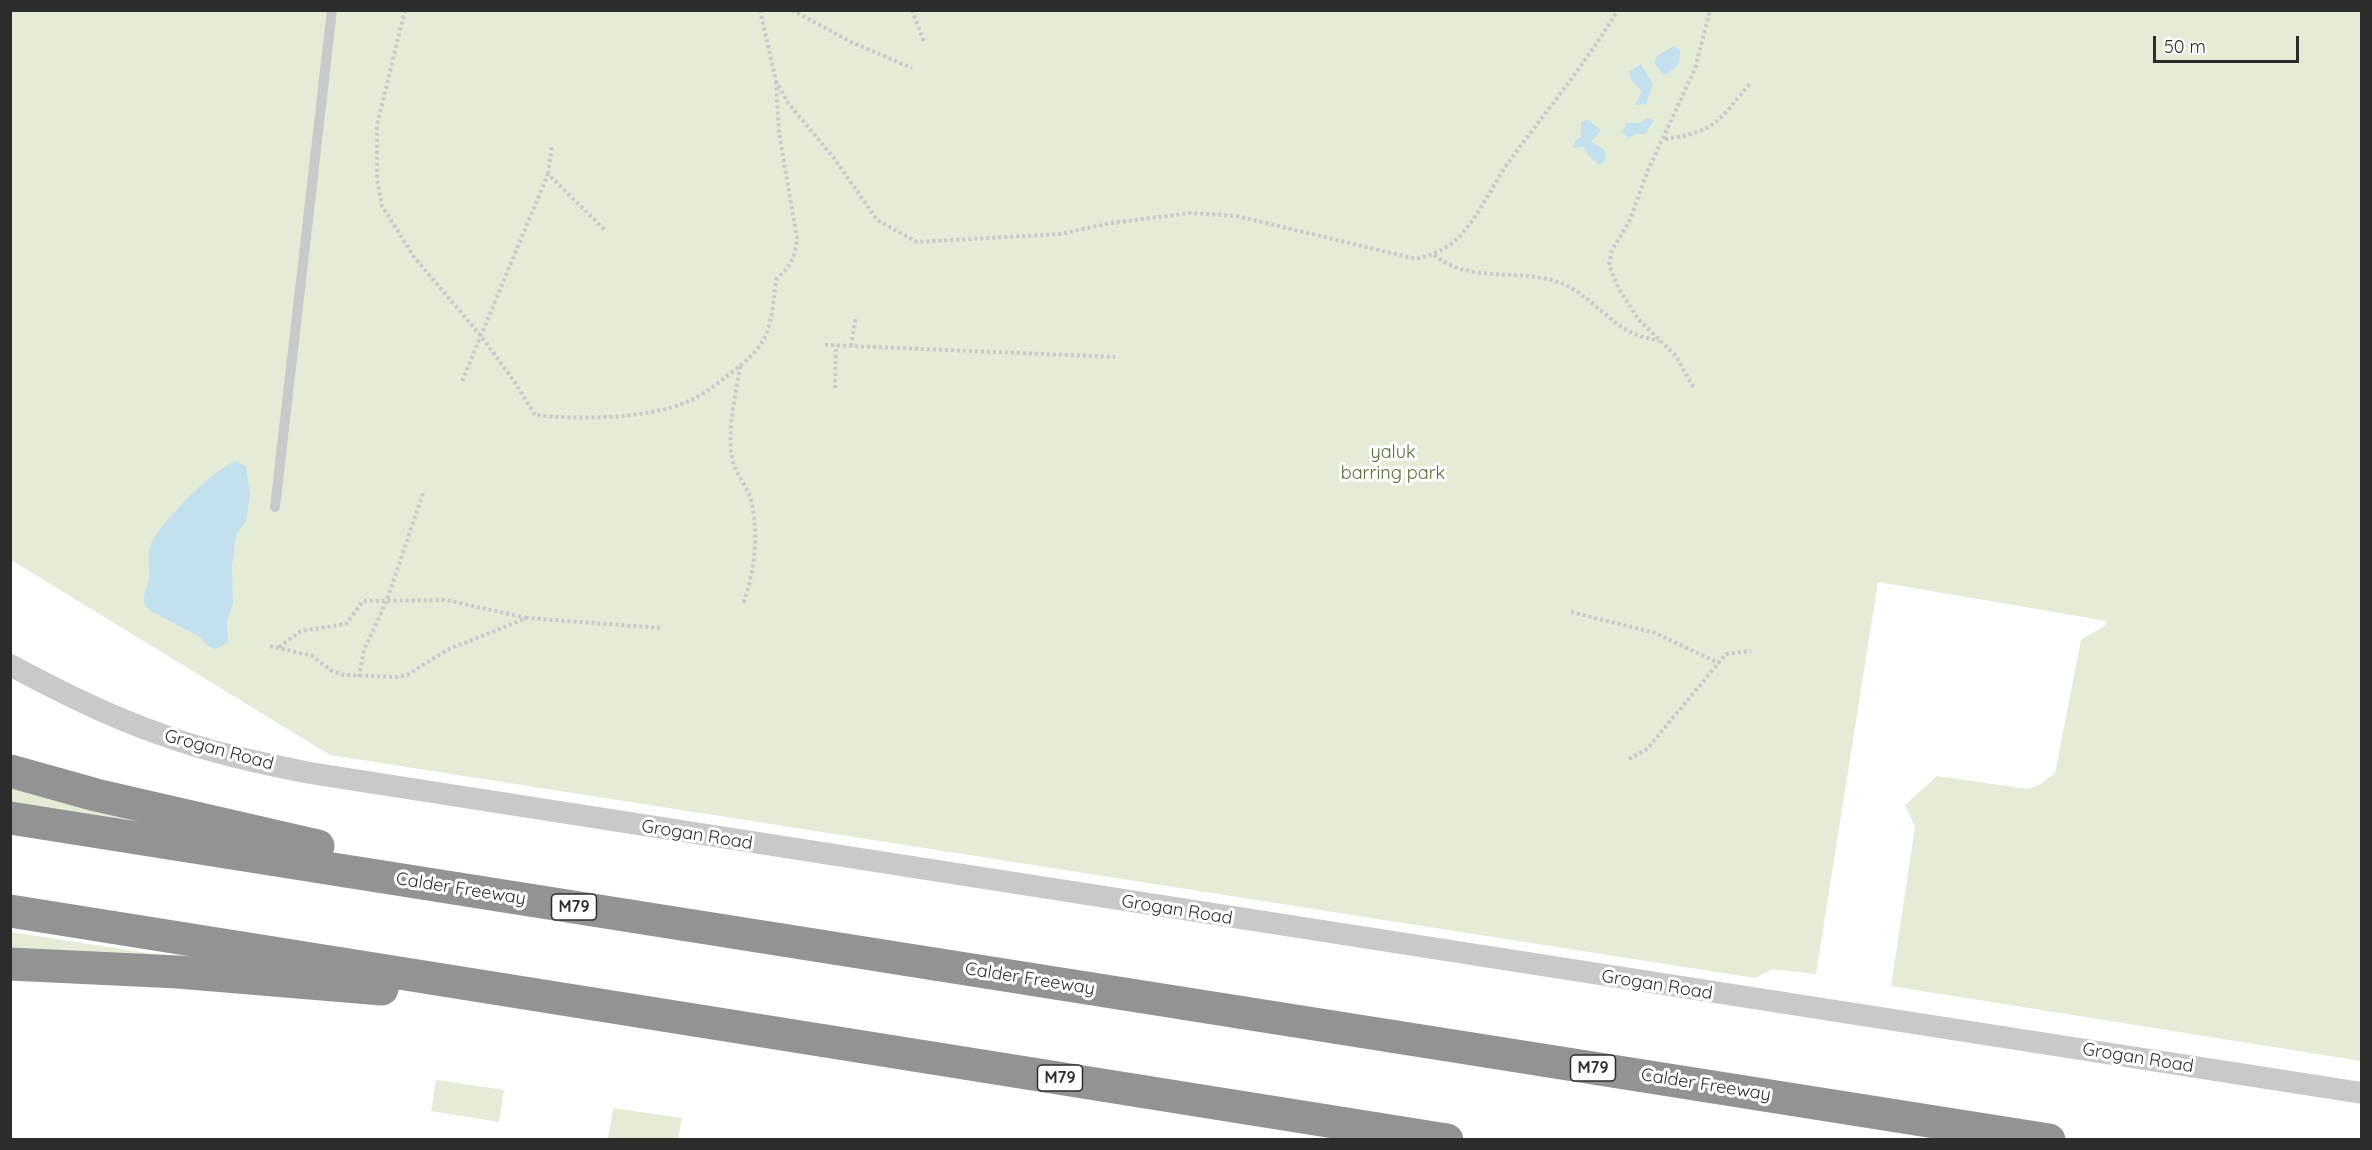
<!DOCTYPE html>
<style>
body{margin:0}
#map{position:relative;width:2372px;height:1150px;overflow:hidden;background:#fff;font-family:Quicksand,sans-serif}
canvas{display:block}
.frame{position:absolute;inset:0;border:12px solid #2c2c2c;pointer-events:none}
.scale{position:absolute;left:2153px;top:36px;width:146px;height:27px;box-sizing:border-box;border:3px solid #2c2c2c;border-top:0;padding-left:8px;font-size:18px;line-height:21px;white-space:nowrap;color:#2c2c2c;-webkit-text-stroke:4px #fff;paint-order:stroke}
</style>
<div id="map">
<canvas width="2372" height="1150"></canvas>
<div class="frame"></div>
<div class="scale">50 m</div>
</div>
<script>
const g = document.querySelector('canvas').getContext('2d');
g.lineJoin = 'round';
function paint(path, color) {
  g.fillStyle = color;
  g.fill(path, 'evenodd');
}
function strokePath(path, color, width, dash) {
  g.strokeStyle = color;
  g.lineWidth = width;
  g.lineCap = dash ? 'butt' : 'round';
  g.setLineDash(dash || []);
  g.stroke(path);
}
function drawText(font, color, halo, rows, align = 'center') {
  g.font = font + ' Quicksand,sans-serif';
  g.lineWidth = 6;
  g.setLineDash([]);
  g.textBaseline = 'middle';
  g.strokeStyle = halo;
  g.fillStyle = color;
  for (const [text, x, y, turn = 0] of rows) {
    g.save();
    g.translate(x, y);
    g.rotate((+turn || 0) * Math.PI / 180);
    g.textAlign = isNaN(turn) ? turn : align;
    if (halo) g.strokeText(text, 0, 0);
    g.fillText(text, 0, 0);
    g.restore();
  }
}
paint(new Path2D(`
 M10,11H2361V1061L1891,986L1915,827L1905,805L1937,776L2028,789L2041,784L2055,773L2081,640L2104,626L2107,621L1878,582L1816,974L1773,969L1755,978L330,755L11,560Z
 M10,779L217,836L11,804Z
 M11,932L160,955H11Z
 M436,1080L504,1090L499,1122L431,1111Z
 M613,1108L682,1118L678,1139H608Z`), '#e4ecd8');
paint(new Path2D(`
 M1674,46L1680,50C1681,63 1676,70 1664,75L1654,63L1657,56Z
 M1641,64L1653,84L1646,104L1635,105L1642,91L1632,81L1629,72Z
 M1648,118L1654,120L1645,134H1636L1628,138L1622,132L1627,123H1640Z
 M1588,120L1601,130L1591,142L1603,149L1606,155L1604,162L1599,165L1588,155L1584,147L1573,148L1575,141L1581,137V122Z
 M236,461L246,466L250,495L246,521L236,535L232,566L233,603L227,620L228,642L216,649L209,647L200,637L149,610C138,597 148,591 149,577C150,566 147,555 151,544C161,522 213,469 236,461Z`), '#c2e0ee');
strokePath(new Path2D(`
 M405,10L377,125V179L382,206L414,257L481,336L514,381L535,415C577,420 650,419 689,401C705,394 718,383 731,373C742,364 753,356 761,344C774,324 772,300 777,278C792,266 795,257 797,238L779,133L776,82
 M760,10L776,81L788,103L834,158L877,220L917,242L1061,234L1105,224L1190,213L1237,216L1416,259C1432,255 1445,250 1457,239C1479,217 1492,185 1511,159C1547,110 1586,63 1618,10
 M792,10L851,42L912,68
 M912,10L924,42
 M1665,139C1716,132 1720,120 1751,82
 M548,174L552,146
 M1434,255C1466,282 1513,270 1552,280C1585,289 1603,318 1632,333C1640,337 1650,338 1659,341
 M825,345L1115,357
 M851,346L856,316
 M740,366C736,395 727,428 732,458C735,475 749,487 752,504C759,537 754,574 743,604
 M462,381L548,174L606,231
 M1693,387L1676,356L1638,319L1619,289L1609,265L1612,250L1629,222L1648,170L1695,69L1710,10
 M835,388L836,345
 M1571,612L1655,633L1719,663
 M270,646L312,656L332,671L344,675L396,677L407,675L447,650L527,618L662,628
 M279,647L301,631L346,624L363,601L446,600L527,618
 M359,677L364,650L387,600L423,493
 M1629,759L1647,749L1726,654L1751,651`), '#c9c9c9', 4, [3, 3]);
strokePath(new Path2D(`
 M275,507L332,10`), '#c9c9c9', 10);
strokePath(new Path2D(`
 M10,665C59,691 108,716 160,734C208,752 260,763 310,773L2362,1093`), '#c9c9c9', 22);
strokePath(new Path2D(`
 M10,771L96,795L318,846
 M10,818L2049,1140
 M10,911L1447,1140
 M10,964L178,972L382,989`), '#939393', 33);
for (const [x, y, w] of [
 [574,907,45],
 [1593,1068,45],
 [1060,1078,45]
]) {
  const box = new Path2D();
  box.roundRect(x - w / 2, y - 13, w, 26, 4.5);
  g.fillStyle = '#fff';
  g.fill(box);
  strokePath(box, '#2c2c2c', 1.5);
}
drawText('bold 16px', '#2c2c2c', null, [
 ["M79",574,907],
 ["M79",1593,1068],
 ["M79",1060,1078]
]);
drawText('18px', '#536b36', '#fff', [
 ["yaluk",1393,453],
 ["barring park",1393,474]
]);
drawText('18px', '#2c2c2c', '#fff', [
 ["Grogan Road",219,750,15],
 ["Grogan Road",697,835,9],
 ["Calder Freeway",461,889,9],
 ["Grogan Road",1177,910,9],
 ["Calder Freeway",1030,979,9],
 ["Grogan Road",1657,985,9],
 ["Grogan Road",2138,1058,9],
 ["Calder Freeway",1706,1085,9]
]);
</script>
